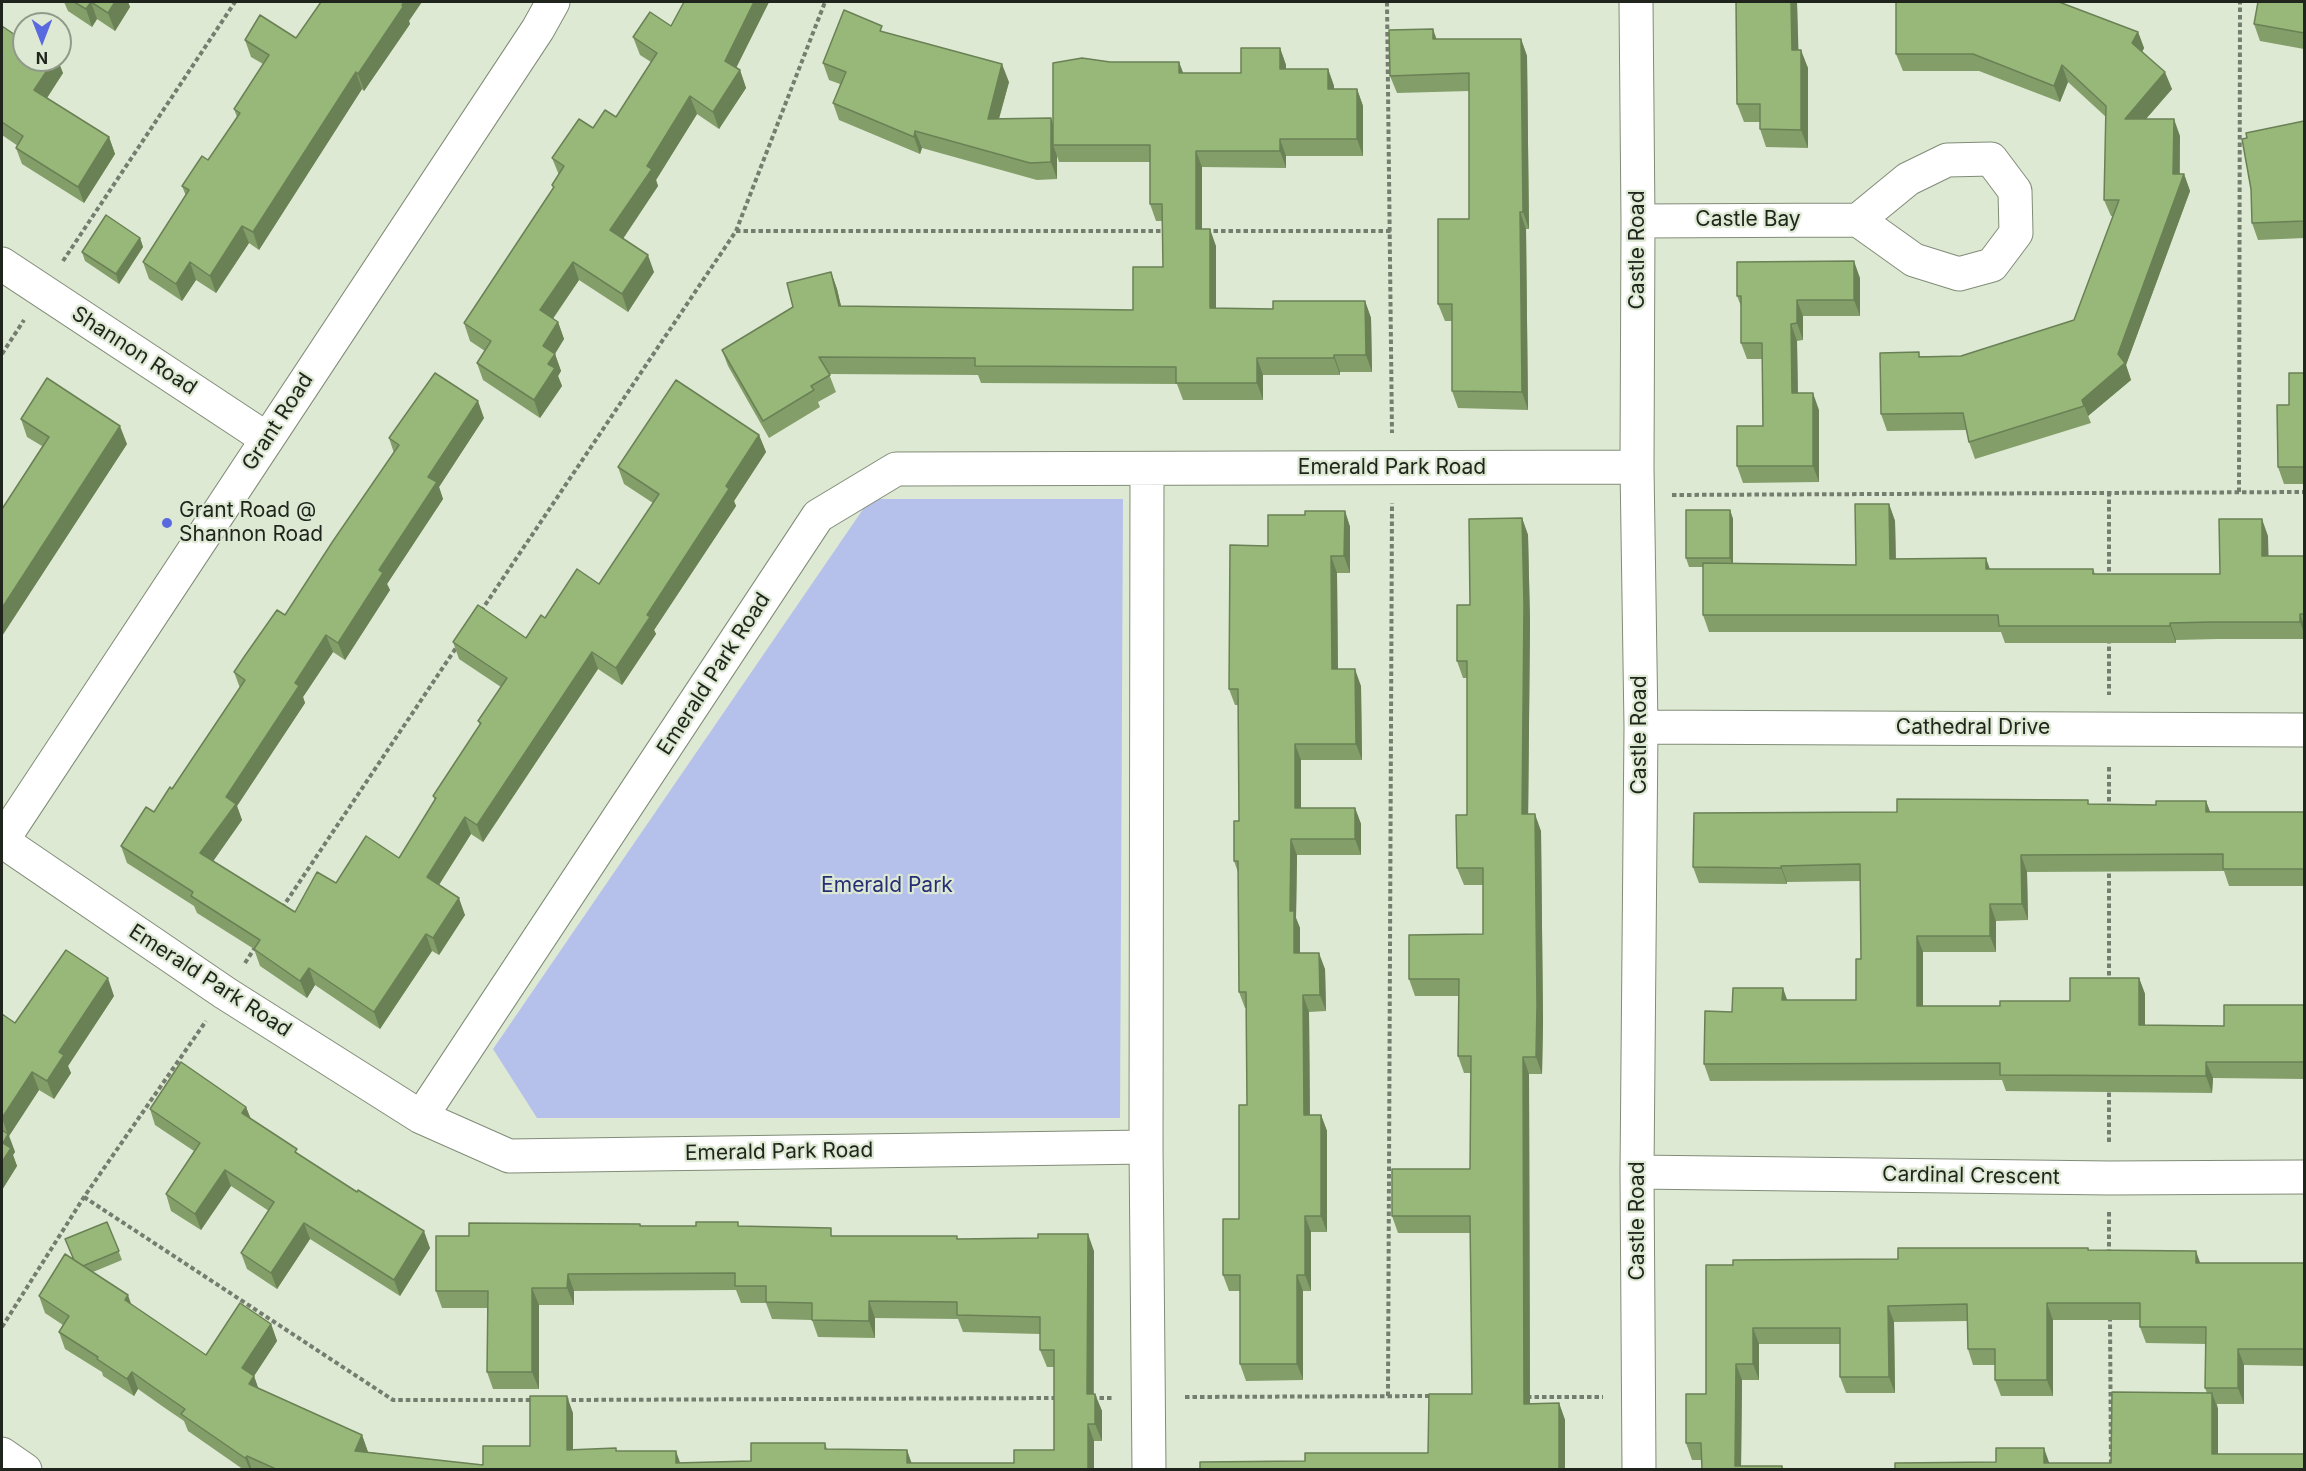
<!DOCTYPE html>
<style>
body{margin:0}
#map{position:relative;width:2306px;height:1471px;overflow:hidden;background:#dde9d3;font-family:Inter,sans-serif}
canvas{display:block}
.frame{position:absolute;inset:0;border:3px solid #1f241c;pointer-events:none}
.north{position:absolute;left:12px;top:12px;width:60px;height:60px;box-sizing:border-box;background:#dde9d3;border:2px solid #919a8a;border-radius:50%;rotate:180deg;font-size:16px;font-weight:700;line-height:24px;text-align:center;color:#1f241c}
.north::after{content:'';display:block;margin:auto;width:21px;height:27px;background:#596ae0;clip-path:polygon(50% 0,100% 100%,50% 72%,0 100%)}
</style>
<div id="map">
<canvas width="2306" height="1471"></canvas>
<div class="frame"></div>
<div class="north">N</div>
</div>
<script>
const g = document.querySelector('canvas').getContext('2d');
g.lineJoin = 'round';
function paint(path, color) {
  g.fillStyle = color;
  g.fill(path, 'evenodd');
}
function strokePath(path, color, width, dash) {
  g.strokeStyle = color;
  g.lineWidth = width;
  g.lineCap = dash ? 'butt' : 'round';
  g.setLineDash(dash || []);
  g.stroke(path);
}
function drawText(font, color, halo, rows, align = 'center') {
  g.font = font + ' Inter,sans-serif';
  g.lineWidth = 4.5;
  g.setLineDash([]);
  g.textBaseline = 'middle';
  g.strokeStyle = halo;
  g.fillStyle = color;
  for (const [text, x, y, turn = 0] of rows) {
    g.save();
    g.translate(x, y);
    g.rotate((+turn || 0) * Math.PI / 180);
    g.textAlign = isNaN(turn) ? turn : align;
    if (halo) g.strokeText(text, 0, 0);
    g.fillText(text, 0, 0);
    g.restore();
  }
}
paint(new Path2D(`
 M870,499H1123L1120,1118H537L493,1049Z`), '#b6c1eb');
const minor = new Path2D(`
 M1636,2L1638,221L1637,467L1641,727L1637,1172L1639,1470
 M1638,221L1858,220L1914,260L1959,274L1992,265L2016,233L2015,191L1991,159L1947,160L1908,179L1858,220
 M2,264L267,439
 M1147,469L1146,1147L1149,1470
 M1641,727L2304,730
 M2,841L225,993L421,1117L509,1156L1146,1147
 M421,1117L818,516L896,469L1637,467
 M1637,1172L2109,1178L2304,1177`);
const tertiary = new Path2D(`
 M2,841L538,29L553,2
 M2,1454L25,1470`);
strokePath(minor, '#818c78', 35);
strokePath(tertiary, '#818c78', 35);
strokePath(new Path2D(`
 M1387,2L1392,433
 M736,231H1166
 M1206,231H1391
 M63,261L235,2
 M2,354L24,320
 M2109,492V578
 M2239,492L2240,2
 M1672,495L2304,492
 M481,611L736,231L825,2
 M2109,639V695
 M2109,809V765
 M282,908L458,645
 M245,963L256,946
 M2109,983V867
 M2109,1142V1089
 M84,1197L393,1400H532
 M2109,1212V1253
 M2110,1317L2111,1470
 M2,1327L84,1197L206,1021
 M1388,1396L1392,503
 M1185,1397L1432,1396
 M1527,1397H1603
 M1092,1398H1114
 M564,1400L1057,1398`), '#757d6f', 4, [4.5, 3]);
strokePath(minor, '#fff', 33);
strokePath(tertiary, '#fff', 33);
paint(new Path2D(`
 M64,2H128L130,7L115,31L97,19L92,27L68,11Z
 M684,2H769L736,68L740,70L746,88L719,129L697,114L656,180L658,186L623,238L654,272L628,312L579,280L553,319L558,322L564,339L555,354L561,371L558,376L562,386L540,418L483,380L477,363L485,351L470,341L464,323L553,188L552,185L559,175L552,158L593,128L616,117L651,62L640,55L633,37L671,26Z
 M1736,2H1797L1798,50L1808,68V148L1766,147L1760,129V122H1744L1737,104Z
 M2304,2V49L2260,41L2254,24Z
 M409,21L410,24L364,91L362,89L259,250L249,243L216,293L196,280L182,301L149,279L143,262L186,196L182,186L208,160L237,117L234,109L263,64L251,57L245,40L296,38Z
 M2,26L63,73L47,98L109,137L115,154L84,203L22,164L16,148L18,146L2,135Z
 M885,32L1009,82L999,119L1053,125L1110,62H1179L1183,73H1241L1280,48L1286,65V69H1328L1334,86V89H1357L1363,106V156H1286V168L1202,167V229L1216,246V308L1273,309L1365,301L1371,318L1372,372H1340V375H1263V400H1183L1177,384L981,383L978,375L829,374L836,392L818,402L820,407L769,438L728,366L722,350L793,307L831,272L837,289L841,306L1133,310L1163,267L1162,221H1156L1150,204V162H1059L1057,156V179L1037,180L922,148L920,154L839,120L833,103L840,84L829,80L823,63Z
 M2138,32L2144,48L2142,52L2172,89L2146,119L2180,136V174H2184L2190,191L2126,365L2131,380L2088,416L2091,423L1975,459L1969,442L1967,430L1887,431L1881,414L1920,356H1961L2074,320L2113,216H2111L2104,200L2106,117L2068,82L2060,102L1979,71H1903L1896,54Z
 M1437,39H1521L1527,56L1529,229H1526L1528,410L1458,408L1452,391V321H1445L1438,304L1469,219V91L1397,93L1390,76Z
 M2304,121V238L2258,240L2252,223Z
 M140,238L143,247L119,284L85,261L82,252Z
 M1860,278V316H1803V340L1797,341L1798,393L1819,410V482L1743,483L1737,466L1763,426L1762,359H1747L1741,343V306L1737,296Z
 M2304,373V484H2284L2278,467L2289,405Z
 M484,418L439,487L443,499L387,584L390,590L345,660L333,652L303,697L305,703L237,806L242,820L213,861L295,912L336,883L399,858L435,801L433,796L480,725L478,721L501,687L459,659L453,642L526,638L545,618L599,584L653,503L624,484L618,467L759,435L766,452L734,501L736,506L654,630L656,634L622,685L598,669L483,842L471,834L439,885L465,915L439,955L432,951L380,1029L315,985L307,998L260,966L254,949L197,913L194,906L127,863L121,846L154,812L172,789L240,688L234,672L285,615L394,453L389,438Z
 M21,419L127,444L2,636V509L42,446L27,437Z
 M1889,504L1895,521L1896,559L1990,569H2093L2095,574H2220L2268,536V556H2304V639H2218L2176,640V643H2005L2001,632H1709L1703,615V567H1689L1686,558L1730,510L1733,519V563L1856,565Z
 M1345,511L1350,527V573H1337L1338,669L1361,686L1362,760H1301V808H1355L1361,824V855H1297L1296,918L1300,928V953L1325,969L1326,1011L1309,1012L1310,1115H1321L1327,1131V1232H1311V1291H1303V1380L1246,1381L1240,1364V1291H1229L1223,1275L1239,1219L1247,1105L1246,1008H1245L1239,992L1238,872L1234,861L1239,821L1238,705H1235L1229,689L1268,546L1305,515Z
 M1522,518L1528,535L1530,622L1528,814L1541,831L1543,1022L1542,1074H1529L1530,1404L1559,1403L1565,1420V1470H1200L1305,1461L1428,1453L1472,1394L1470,1233H1398L1392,1216L1470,1169L1471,1073H1464L1458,1056L1459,996H1415L1409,979L1483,934V885H1464L1457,868L1467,815V678H1463L1457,661L1470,605Z
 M2206,801L2210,812H2304V886H2229L2224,871L2027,872L2028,920L1996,921V952H1923V1006H2000L2070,1001L2139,978L2145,994V1025L2224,1026L2304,1005V1079L2213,1078L2212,1093L2006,1091L2002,1080L1710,1081L1704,1064L1732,1012L1787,1000H1856L1861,959L1860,881L1787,882V884L1699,883L1693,867L2089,804L2156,805Z
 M114,996L68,1066L71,1073L54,1099L39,1090L9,1136L15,1152L13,1155L17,1166L2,1190V1014L15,1023Z
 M246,1107L251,1119L299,1155L430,1248L400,1296L310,1239L277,1289L247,1269L241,1253L269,1211L231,1186L201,1230L171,1211L166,1194L194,1151L155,1125L150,1109Z
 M107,1222L122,1260L93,1272L132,1305L206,1355L271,1324L277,1341L254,1376L258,1388L362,1435L368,1452L483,1465L530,1446L573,1413V1450L617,1451L680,1463L751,1461L825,1443L827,1449L907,1450L911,1463H1014L1054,1450V1367H1047L1040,1350V1334L963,1332L958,1319L875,1318V1338L818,1337L812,1320L772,1319L766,1303H741L736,1290L574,1291V1305H539V1389H493L487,1372V1308H442L436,1291L469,1236L640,1224L641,1226H739L834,1236L958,1239L1094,1251V1394H1095L1102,1411V1441H1094V1470H244L188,1431L184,1421L162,1406L138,1389L134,1396L103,1376L102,1372L65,1349L59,1332L63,1325L45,1313L39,1296L74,1260L65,1239Z
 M2088,1248L2089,1250L2201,1263H2304V1366L2244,1365V1404H2217L2218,1409V1454L2304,1470L2049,1463H2111L2207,1393L2205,1388L2206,1344L2146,1343L2140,1327V1320H2053V1396H2001L1995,1380V1365H1973L1968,1349L1967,1321L1894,1322L1895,1393H1846L1840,1377V1344H1759V1380H1742L1741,1466H1782L1783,1470H1702V1460H1692L1686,1443L1706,1394L1733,1265L1898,1259Z`), '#839e69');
paint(new Path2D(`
 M91,2L97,19L92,27L86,9Z
 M115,2H128L130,7L115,31L108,13Z
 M404,2H422L409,21L410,24L364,91L358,74Z
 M754,2H769L731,78L725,61Z
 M1791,2H1797L1799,68L1792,50Z
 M1433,29L1439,46L1433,39Z
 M2138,32L2144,48L2138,60L2132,43Z
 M1521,39L1527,56L1529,229L1523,212Z
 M1280,48L1286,65V86L1280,69Z
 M1801,50L1808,68V148L1801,130Z
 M54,60H58L63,73L41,107L34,90Z
 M1179,62L1185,78L1179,73Z
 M1002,64L1009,82L994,136L988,119Z
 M2062,65L2068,82L2060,102L2054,86Z
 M1328,69L1334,86V106L1328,89Z
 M740,70L746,88L719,129L713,112Z
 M356,72L362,89L259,250L253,232Z
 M2165,72L2172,89L2131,136L2125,119Z
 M1357,89L1363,106V156L1357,139Z
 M690,96L697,114L656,180L658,186L617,248L610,230L647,166Z
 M1051,118L1057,135L1053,145L1057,156V179L1051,162Z
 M2174,119L2180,136L2179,187L2184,174L2190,191L2126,365L2131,380L2088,416L2091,423L2082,400L2118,354L2173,174Z
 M915,131L922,148L920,154L914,137Z
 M109,137L115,154L84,203L78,187Z
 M1280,139L1286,156V168L1280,151Z
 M1196,151L1202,167V246L1196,229Z
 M1520,212L1526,229L1528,410L1522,392Z
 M242,226L249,243L216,293L210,276Z
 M1210,229L1216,246V325L1210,308Z
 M140,238L143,247L119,284L116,274Z
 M648,255L654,272L628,312L622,294Z
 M1854,261L1860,278V316L1854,300Z
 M190,262L196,280L182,301L176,284Z
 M573,262L579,280L546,328L540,310Z
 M831,272L837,289L845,323L839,306Z
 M1797,300L1803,316V340L1797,323Z
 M1365,301L1371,318L1372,372L1366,355Z
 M558,322L564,339L549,363L543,346Z
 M1791,324L1797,341L1798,410L1792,393Z
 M555,354L561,371L558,376L562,386L540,418L534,400L548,364Z
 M1334,355L1340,372V375L1334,358Z
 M1257,358L1263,375V400L1257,383Z
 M1813,393L1819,410V482L1813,466Z
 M478,401L484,418L439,487L443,499L387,584L390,590L345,660L338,643L428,477Z
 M120,426L127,444L2,636V608Z
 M759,435L766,452L734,501L736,506L654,630L656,634L622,685L616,668L647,615L726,486Z
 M1889,504L1895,521L1896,576L1890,559Z
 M1730,510L1733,519V567L1730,558Z
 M1345,511L1350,527V573L1344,556Z
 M1522,518L1528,535L1530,622L1528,831L1522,814Z
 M2262,519L2268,536L2269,573L2262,556Z
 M1331,556L1337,573L1338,686L1332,669Z
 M1986,558L1992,575L1986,569Z
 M2300,614L2304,625V633L2300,622Z
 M2170,623L2176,640V643L2170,626Z
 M326,635L333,652L303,697L305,703L237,806L242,820L207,870L200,853L226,797L295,683Z
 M592,652L598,669L483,842L477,825Z
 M1355,669L1361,686L1362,760L1356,744Z
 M1295,744L1301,760V824L1295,808Z
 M2206,801L2212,817L2206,812Z
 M1355,808L1361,824V855L1355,839Z
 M1535,814L1541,831L1543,1022L1542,1074L1536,1057Z
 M465,817L471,834L433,894L427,877Z
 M1291,839L1297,855L1296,918L1300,928V969L1294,953L1290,911Z
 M2021,855L2027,872L2028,920L2022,904Z
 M1781,866L1787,882V884L1781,868Z
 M459,898L465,915L439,955L433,938Z
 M1990,904L1996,921V952L1990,936Z
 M426,934L432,951L380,1029L374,1012Z
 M1917,936L1923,952V1023L1917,1006Z
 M1319,953L1325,969L1326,1011L1320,995Z
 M309,968L315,985L307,998L300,981Z
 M108,978L114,996L68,1066L71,1073L54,1099L47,1081L59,1052Z
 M2139,978L2145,994V1041L2139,1025Z
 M1783,988L1789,1005L1782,1000Z
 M1303,995L1309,1012L1310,1131L1304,1115Z
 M1523,1057L1529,1074L1530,1421L1524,1404Z
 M2206,1062L2213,1078L2212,1093L2206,1076Z
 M32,1072L39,1090L9,1136L15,1152L13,1155L17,1166L2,1190V1162L3,1143L8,1135L2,1118Z
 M246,1107L252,1123L242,1113Z
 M1321,1115L1327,1131V1232L1321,1216Z
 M225,1170L231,1186L201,1230L195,1214Z
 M1305,1216L1311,1232V1291L1305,1275Z
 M304,1223L310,1239L277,1289L271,1273Z
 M424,1231L430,1248L400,1296L394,1280Z
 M1088,1234L1094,1251L1093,1411L1087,1394Z
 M2196,1251L2202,1268L2196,1263Z
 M568,1274L574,1291V1305L567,1288Z
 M1297,1275L1303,1291V1380L1297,1364Z
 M532,1288L539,1305V1389L532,1372Z
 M128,1295L134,1312L125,1300Z
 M869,1301L875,1318V1338L869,1321Z
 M2047,1303L2053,1320V1396L2047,1380Z
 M1888,1306L1894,1322L1895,1393L1889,1377Z
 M271,1324L277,1341L254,1376L260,1393L255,1401L242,1368Z
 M1753,1328L1759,1344V1380L1753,1364Z
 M2238,1349L2244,1365V1404L2238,1388Z
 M1736,1364L1742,1380L1741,1470L1735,1466Z
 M132,1372L138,1389L134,1396L127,1379Z
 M2212,1393L2218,1409V1470L2212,1454Z
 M1095,1394L1102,1411V1441L1095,1424Z
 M567,1396L573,1413V1467L567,1450Z
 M1559,1403L1565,1420V1470H1559Z
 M1088,1424L1094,1441V1470H1088Z
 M362,1435L368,1452L361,1468L355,1451Z
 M2044,1448L2050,1465L2044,1463Z
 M907,1450L913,1467L907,1463Z
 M676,1451L682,1468L676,1463Z
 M247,1456L252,1470H250L245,1458Z`), '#6a8155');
const building = new Path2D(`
 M74,2H91L86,9Z
 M91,2H115L108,13Z
 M321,2H404L402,5L403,7L358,74L356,72L253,232L242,226L210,276L190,262L176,284L143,262L189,190L182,186L202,156L208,160L240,113L234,109L269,55L245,40L260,15L296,38Z
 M684,2H754L725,61L740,70L713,112L690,96L647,166L652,169L610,230L648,255L622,294L573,262L540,310L558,322L543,346L555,354L548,364L555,368L534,400L477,363L491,341L464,323L554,187L552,185L564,166L552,158L579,119L593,128L605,110L616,117L657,53L633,37L650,12L671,26Z
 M1736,2H1791L1792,50H1801V130L1760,129V104H1737Z
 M1896,2H2059L2138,32L2132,43L2165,72L2125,119H2174L2173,174H2184L2118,354L2125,363L2082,400L2084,406L1969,442L1963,413L1881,414L1880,353L1919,352V357L1961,356L2074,320L2119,200H2104L2106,106L2062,65L2054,86L1973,54H1896Z
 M2258,2H2304V33L2254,24Z
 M844,10L882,26L880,31L1002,64L988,119L1051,118V162L1030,163L915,131L914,137L833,103L846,72L823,63Z
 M2,26L24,41V60H54L34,90L109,137L78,187L16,148L23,136L2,122Z
 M1433,29V39H1521L1523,212H1520L1522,392L1452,391V304H1438V219H1469V73L1390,76L1389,30Z
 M1241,48H1280V69H1328V89H1357V139H1280V151H1196V229H1210V308L1273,309V301H1365L1366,355H1334V358H1257V383H1176V367L975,366V358L819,357L830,375L811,386L814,390L763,421L722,350L793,307L787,283L831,272L839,306L1133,310V267H1163L1162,204H1150V145H1053V63L1082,58L1110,62H1179V73H1241Z
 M2304,121V221L2252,223L2251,189L2242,139L2247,138L2246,133Z
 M106,215L140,238L116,274L82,252Z
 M1854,261V300H1797V323L1791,324L1792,393H1813V466H1737V426H1763L1762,343H1741V296H1737V262Z
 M435,373L478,401L428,477L437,482L379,570L383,573L338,643L326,635L295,683L299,686L226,797L236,804L200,853L295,912L317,872L336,883L366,836L399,858L436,798L433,796L481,723L478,721L507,678L453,642L478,605L526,638L541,615L545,618L577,569L599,584L659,494L618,467L676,380L759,435L726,486L729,489L647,615L650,617L616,668L592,652L477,825L465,817L427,877L459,898L433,938L426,934L374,1012L309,968L300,981L254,949L260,940L191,896L193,892L121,846L146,807L154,812L170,787L172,789L245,680L234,672L244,657L277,610L285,615L333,541L399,445L389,438Z
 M2289,373H2304V467H2278L2277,405H2289Z
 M47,378L120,426L2,608V509L49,437L21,419Z
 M1855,504H1889L1890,559L1986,558V569H2093V574H2220L2219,519H2262V556H2304V614H2300V622H2211L2170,623V626H1999L1998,615H1703V563L1856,565Z
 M1686,510H1730V558H1686Z
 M1305,511H1345L1344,556H1331L1332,669H1355L1356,744H1295V808H1355V839H1291L1290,911H1294V953H1319L1320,995H1303L1304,1115H1321V1216H1305V1275H1297V1364H1240V1275H1223V1219H1239V1105H1247L1246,992H1239L1238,861H1234V821H1239L1238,689H1229L1230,545L1268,546V515H1305Z
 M1522,518L1524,605L1522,814H1535L1537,1005L1536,1057H1523L1524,1404L1559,1403V1470H1200V1462L1305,1461V1453H1428L1429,1394H1472L1470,1216H1392V1169H1470L1471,1056H1458L1459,979H1409V935L1483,934V868H1457L1456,815H1467V661H1457V605H1470L1469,519Z
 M1897,799L2088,800V804L2156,805V801H2206V812H2304V869H2223V854L2021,855L2022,904H1990V936H1917V1006H2000V1001H2070V978H2139V1025L2224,1026V1005H2304V1062H2206V1076L2000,1075V1063L1704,1064L1705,1011L1732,1012L1733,988H1783L1782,1000H1856V959H1861L1860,864L1781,866V868L1693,867L1694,813L1897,812Z
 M66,950L108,978L59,1052L64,1055L47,1081L32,1072L2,1118V1014L15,1023Z
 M181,1062L246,1107L242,1113L297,1149L295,1152L357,1192L358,1190L424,1231L394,1280L304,1223L271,1273L241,1253L274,1202L225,1170L195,1214L166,1194L200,1143L150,1109Z
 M2,1130L8,1134L3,1143L11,1148L2,1162Z
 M107,1222L119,1251L83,1266L74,1260L65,1239Z
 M696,1222H738V1226L831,1228V1236H957V1239L1038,1238V1234H1088L1087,1394H1095V1424H1088V1470H278L247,1456L245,1458L181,1414L185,1409L156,1389L132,1372L127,1379L97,1359L98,1357L59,1332L69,1316L39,1296L65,1254L128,1295L125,1300L206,1355L240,1303L271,1324L242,1368L254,1376L249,1384L362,1435L355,1451L483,1465V1446H530V1396H567V1450L616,1448V1451H676V1463L751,1461V1443H825V1449L907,1450V1463H1014V1450H1054V1350H1040V1317L957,1315V1302L869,1301V1321L812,1320V1303L766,1302V1286H735V1273L568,1274L567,1288H532V1372H487L488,1291H436V1236H469V1223L640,1224V1226H696Z
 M1898,1248H2088V1250L2196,1251V1263H2304V1349H2238V1388H2205L2206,1327H2140V1303H2047V1380H1995V1349H1968L1967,1304L1888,1306L1889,1377H1840V1328H1753V1364H1736L1735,1466H1782V1470H1702L1701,1443H1686V1394H1706V1265H1733V1260L1898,1259Z
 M2112,1392L2212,1393V1454H2304V1470H1895V1463L1996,1462V1448H2044V1463H2111Z`);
paint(building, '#98b87a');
strokePath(building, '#6a8155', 1.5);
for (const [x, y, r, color] of [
 [167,523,6,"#596ae0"]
]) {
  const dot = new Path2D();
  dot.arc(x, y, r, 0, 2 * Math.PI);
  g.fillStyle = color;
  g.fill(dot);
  strokePath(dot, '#dde9d3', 2);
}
drawText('21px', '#1f241c', '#dde9d3', [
 ["Castle Bay",1748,220],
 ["Castle Road",1638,250,-90],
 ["Shannon Road",134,351,33],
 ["Grant Road",278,422,-57],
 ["Emerald Park Road",1392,468],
 ["Emerald Park Road",714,674,-57],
 ["Cathedral Drive",1973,728],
 ["Castle Road",1640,735,-90],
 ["Emerald Park Road",210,981,33],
 ["Emerald Park Road",779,1152,-1],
 ["Cardinal Crescent",1971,1176,1],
 ["Castle Road",1638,1221,-90]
]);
drawText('21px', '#1f241c', '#dde9d3', [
 ["Grant Road @",179,511],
 ["Shannon Road",179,535]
], 'left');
drawText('21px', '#262f76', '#dde9d3', [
 ["Emerald Park",887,886]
]);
</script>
